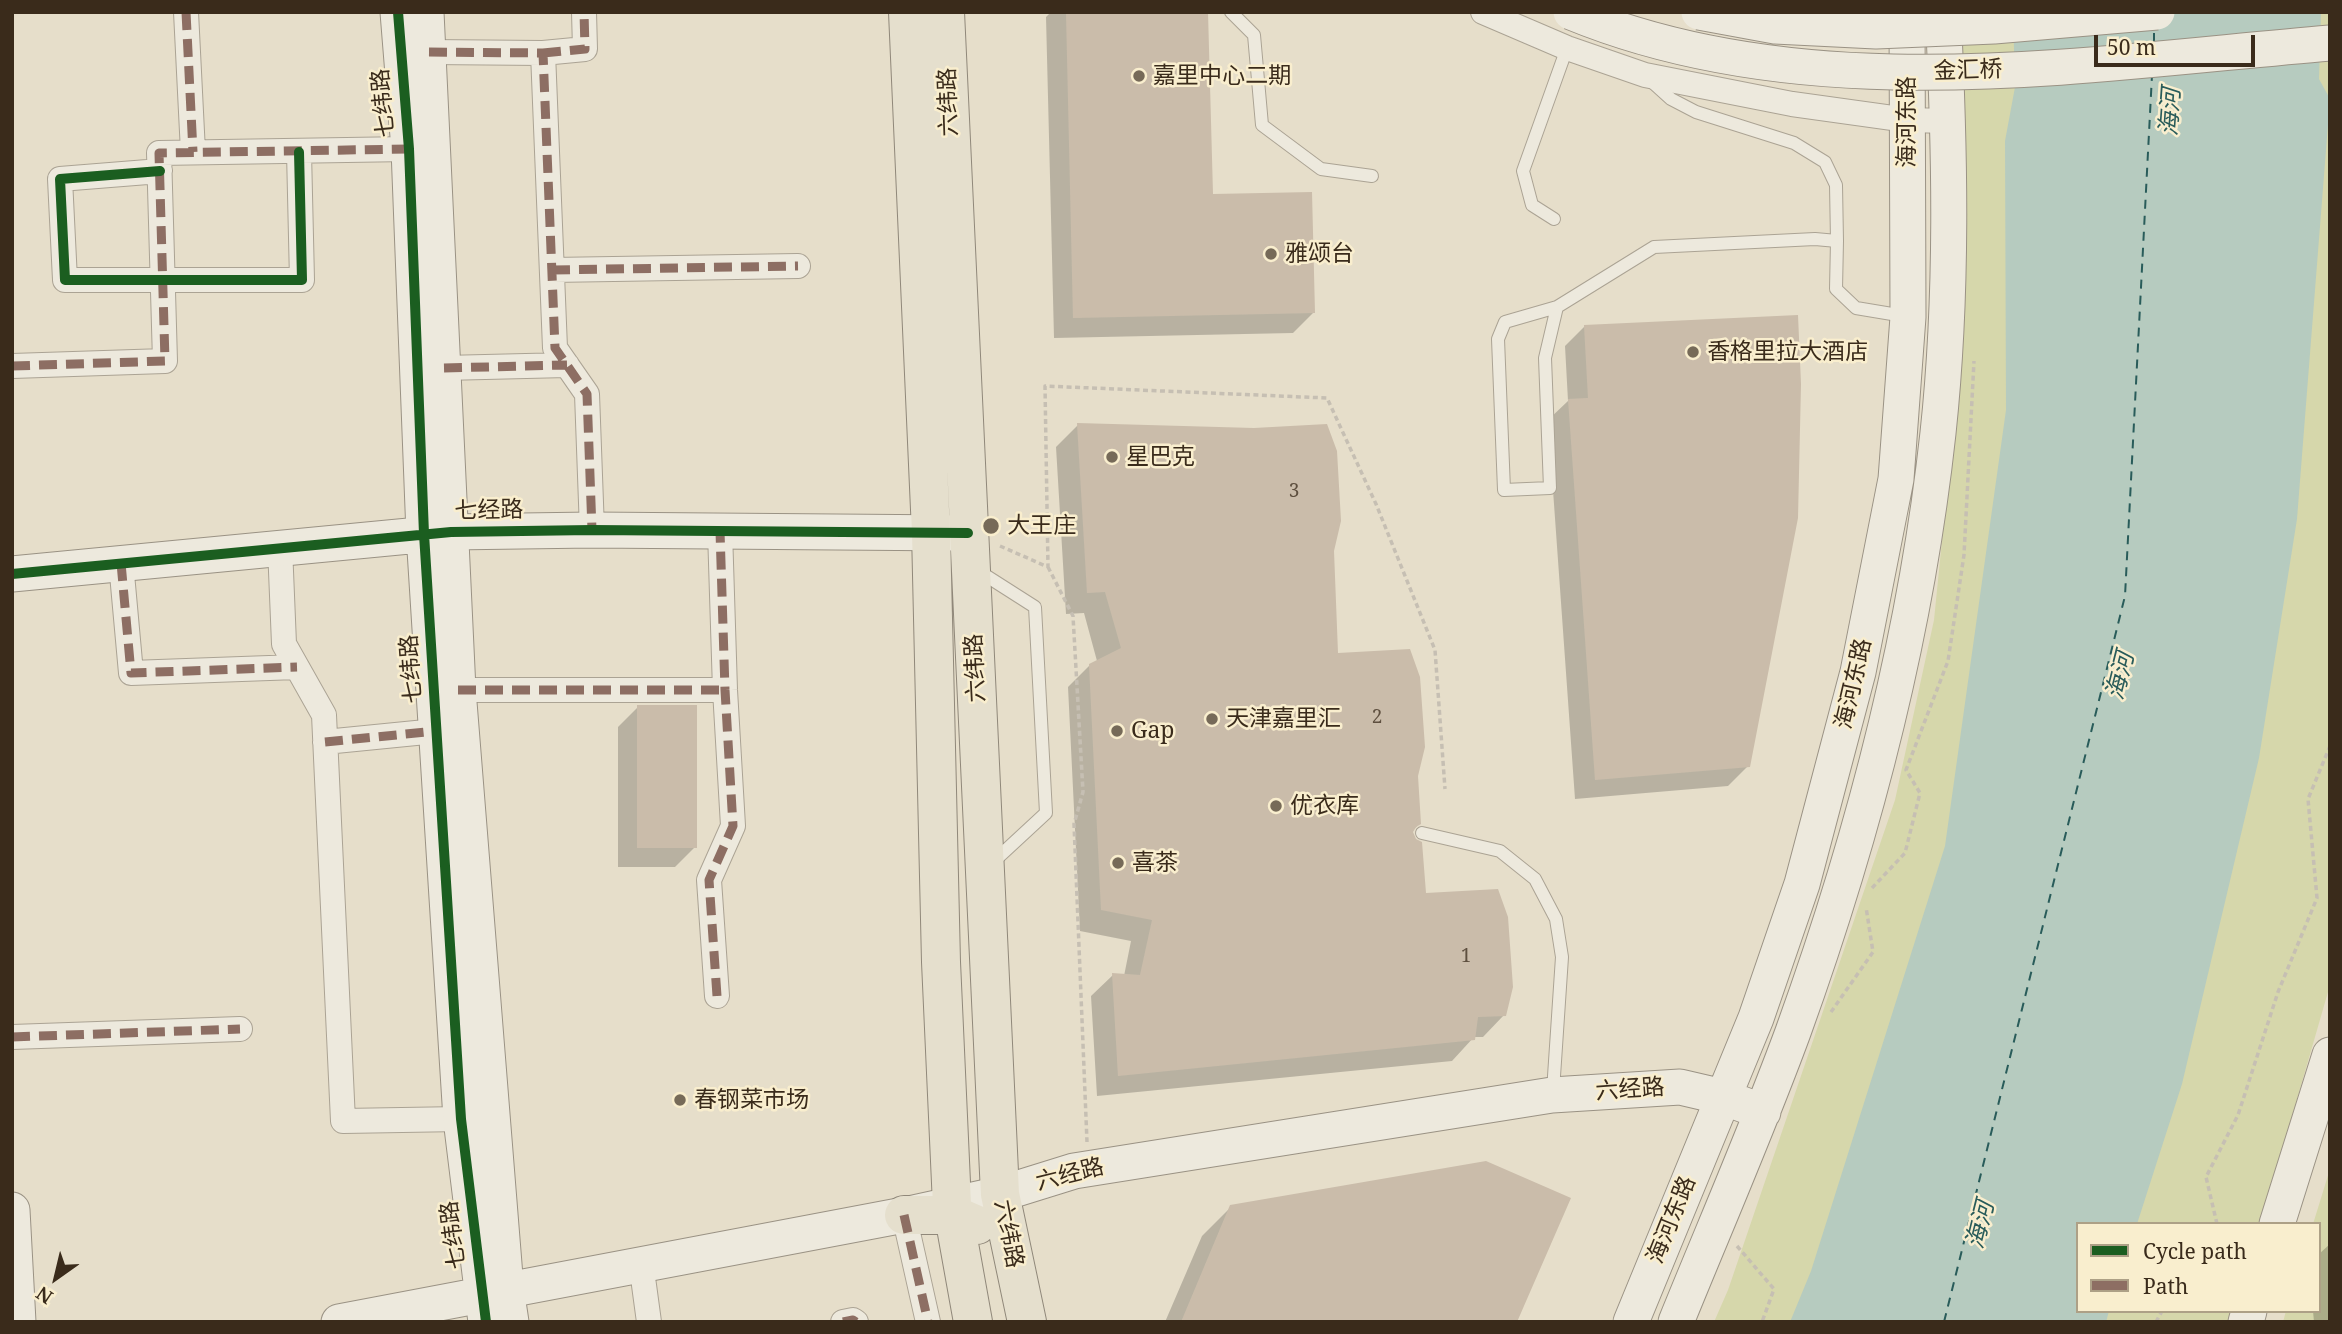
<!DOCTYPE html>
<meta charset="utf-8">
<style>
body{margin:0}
#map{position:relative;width:2342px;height:1334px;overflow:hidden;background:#e6deca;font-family:"Noto Serif",serif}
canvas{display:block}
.frame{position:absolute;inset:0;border:14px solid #3a2b1b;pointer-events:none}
.legend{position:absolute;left:2076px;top:1222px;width:245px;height:91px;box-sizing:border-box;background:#f9eece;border:2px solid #ada086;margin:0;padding:9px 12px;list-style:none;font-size:21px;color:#3a2b1b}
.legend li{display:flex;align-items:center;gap:14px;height:35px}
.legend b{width:35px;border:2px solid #ada086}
.north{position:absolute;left:21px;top:1243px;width:70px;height:70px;-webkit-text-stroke:5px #f9eece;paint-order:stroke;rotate:214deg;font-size:19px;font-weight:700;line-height:28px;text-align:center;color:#3a2b1b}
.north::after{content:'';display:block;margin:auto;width:24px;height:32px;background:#3a2b1b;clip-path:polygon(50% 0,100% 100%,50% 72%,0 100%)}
.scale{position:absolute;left:2094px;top:35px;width:161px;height:32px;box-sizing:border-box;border:4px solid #3a2b1b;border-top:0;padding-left:9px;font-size:21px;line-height:24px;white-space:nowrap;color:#3a2b1b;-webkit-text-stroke:5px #f9eece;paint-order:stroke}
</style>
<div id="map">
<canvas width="2342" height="1334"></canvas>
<div class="frame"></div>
<ul class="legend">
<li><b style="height:9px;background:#1b5e20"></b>Cycle path</li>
<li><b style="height:9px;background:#8d6e63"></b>Path</li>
</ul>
<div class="north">N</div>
<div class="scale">50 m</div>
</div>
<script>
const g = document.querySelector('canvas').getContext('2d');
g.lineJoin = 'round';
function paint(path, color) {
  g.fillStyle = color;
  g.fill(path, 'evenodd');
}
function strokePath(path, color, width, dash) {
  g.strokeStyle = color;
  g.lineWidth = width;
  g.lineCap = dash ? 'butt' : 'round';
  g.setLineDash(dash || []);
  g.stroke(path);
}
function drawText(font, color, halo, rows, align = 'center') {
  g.font = font + ' "Noto Serif","Noto Sans SC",serif';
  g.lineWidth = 5;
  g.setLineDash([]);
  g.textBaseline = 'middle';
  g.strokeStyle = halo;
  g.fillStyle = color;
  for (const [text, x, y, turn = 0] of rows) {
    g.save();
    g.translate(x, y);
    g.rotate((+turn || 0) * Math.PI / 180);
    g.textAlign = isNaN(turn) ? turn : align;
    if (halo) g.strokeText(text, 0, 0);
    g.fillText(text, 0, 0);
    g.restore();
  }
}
paint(new Path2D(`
 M1960,12H2330V985L2261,1224H2078V1311H2236L2233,1322H1714L1728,1290L1895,800L1934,620L1960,361Z
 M2330,1169V1322H2283L2286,1311H2319V1224H2313Z`), '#d6d7ab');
paint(new Path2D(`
 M2013,12H2321L2319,79L2330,99L2297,519L2259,758L2182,1084L2137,1224H2078V1311H2109L2106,1322H1790L1811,1271L1945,846L2006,410L2005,141L2015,87Z`), '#b6cbbf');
paint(new Path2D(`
 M1051,12H1207L1212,196L1313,313L1293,333L1054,338L1046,17Z
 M1585,326L1748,766L1728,786L1575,799L1548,420L1568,401L1565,346Z
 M1078,425L1332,551L1336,655L1416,776L1419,824L1413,830L1412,835L1424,895L1504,1015L1483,1037H1474L1452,1061L1097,1096L1091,996L1113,975L1124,976L1131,941L1080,931L1068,687L1090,665L1097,661L1084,613L1066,614L1056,447Z
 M638,707L695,847L675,867H618V727Z
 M1231,1207L1515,1322H1165L1202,1236Z
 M2330,1244V1322H2314L2313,1311H2319V1254Z`), '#0003');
strokePath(new Path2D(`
 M2154,42V30
 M1944,1322L2125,596L2152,75`), '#295c5a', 2, [9, 7]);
paint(new Path2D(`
 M1066,12H1208L1213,194L1312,192L1315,313L1073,318Z
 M1798,315L1801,384L1798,518L1750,767L1595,780L1568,399L1588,398L1584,325Z
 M1077,423L1254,428L1327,424L1337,451L1341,521L1334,551L1338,653L1410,649L1420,677L1425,747L1418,776L1421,824L1416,827L1413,832L1416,839L1422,842L1426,893L1498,889L1508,917L1513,987L1506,1016L1478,1017L1475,1040L1118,1076L1112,973L1140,975L1152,920L1101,910L1089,664L1121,648L1105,592L1087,593Z
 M637,705H697V848H637Z
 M1486,1161L1571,1198L1517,1322H1181L1230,1205Z`), '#cabcaa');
const lane = new Path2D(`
 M1231,12L1254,35L1262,125L1321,169L1372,176
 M1650,80L1671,99L1696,112L1794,143L1825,162L1836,185L1837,241
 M1554,219L1532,205L1523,171L1567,48
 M1557,307L1545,358L1550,488L1504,490L1498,339L1505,322L1557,307L1654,247L1815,239L1837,241L1836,289L1856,308L1904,316
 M977,570L1035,607L1046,813L992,863
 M1422,833L1500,851L1535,879L1556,919L1562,957L1553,1091`);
const street = new Path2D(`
 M186,12L193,152
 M1483,12L1567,48L1645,75L1792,104L1907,120L1948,121
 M429,52L543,53L555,348L587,394L592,530
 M543,53L585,49L584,12
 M160,171L60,179L65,280H302L299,152
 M552,270L798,266
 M12,366L165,361L159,153L409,149
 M444,368L567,365
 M280,547L284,644L324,715L343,1121L461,1119
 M121,563L131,673L297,667
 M458,690H725
 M325,742L436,731
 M717,996L709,880L733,826L725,690L720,531
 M12,1037L240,1029
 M904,1215L928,1322
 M641,1263L649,1322
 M843,1322L853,1320L856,1322`);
const secondary = new Path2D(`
 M398,12L409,149L424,534L461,1119L486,1322
 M426,12L458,690L506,1289L511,1322
 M12,574L451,532L592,530L958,533
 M12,1210L18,1322
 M2277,1224L2330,1055
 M339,1322L904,1215L1000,1194L1074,1171L1552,1095L1680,1087L1723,1097L1763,1112
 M1631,1322L1756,1018L1802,884L1858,672L1896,479L1908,317L1907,12
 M1676,1322C1715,1226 1757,1130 1793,1032C1862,841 1916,635 1938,433C1953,293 1950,152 1943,12
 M2246,1322L2249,1311`);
const primary = new Path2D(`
 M908,12L931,532L941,962L952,1205L973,1322
 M945,12L1000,1194L1027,1322
 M904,1215H954L977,1225`);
strokePath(lane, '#aba394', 14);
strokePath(street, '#aba394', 26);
strokePath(secondary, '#9a9284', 37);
strokePath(primary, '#90887a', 40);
strokePath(new Path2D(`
 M2330,463V524
 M1000,546L1048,567L1045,386L1327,398L1376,504L1435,650L1445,789
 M1048,567L1073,616L1083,792L1074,824L1087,1142
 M1872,888L1905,853L1920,793L1906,770L1948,661L1964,555L1974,361
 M1831,1012L1873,952L1866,907
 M2217,1224L2206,1177L2238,1115L2278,992L2317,898L2308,799L2330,746
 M1737,1246L1774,1289L1762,1322
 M2156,1322L2162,1311`), '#c6bfb3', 3.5, [5, 3.5]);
strokePath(lane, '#ede9dd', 12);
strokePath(street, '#ede9dd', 24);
strokePath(secondary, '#ede9dd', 35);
strokePath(primary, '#e5dfcd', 38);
const secondaryBridge = new Path2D(`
 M1571,12C1809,110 2082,64 2330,43
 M1699,12L1775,26L1876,31L1994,26L2157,12`);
strokePath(secondaryBridge, '#9a9284', 37, []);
strokePath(secondaryBridge, '#ede9dd', 35);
strokePath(new Path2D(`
 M186,12L193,152
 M429,52L543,53L555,348L587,394L592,530
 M543,53L585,49L584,12
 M552,270L798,266
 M12,366L165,361L159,153L409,149
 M444,368L567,365
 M121,563L131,673L297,667
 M458,690H725
 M325,742L436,731
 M717,996L709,880L733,826L725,690L720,531
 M12,1037L240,1029
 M904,1215L928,1322
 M843,1322L853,1320L856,1322`), '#8d6e63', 9, [18, 9]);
strokePath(new Path2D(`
 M398,12L409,149L424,534L461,1119L486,1322
 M160,171L60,179L65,280H302L299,152
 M12,574L451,532L592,530L968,533`), '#1b5e20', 10);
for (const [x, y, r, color] of [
 [1139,76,7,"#766a58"],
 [1271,254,7,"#766a58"],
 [1693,352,7,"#766a58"],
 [1112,457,7,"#766a58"],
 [991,526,9,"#766a58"],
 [1212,719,7,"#766a58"],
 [1117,731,7,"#766a58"],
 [1276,806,7,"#766a58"],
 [1118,863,7,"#766a58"],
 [680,1100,7,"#766a58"]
]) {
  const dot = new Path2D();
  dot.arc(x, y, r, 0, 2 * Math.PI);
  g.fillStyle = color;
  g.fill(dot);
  strokePath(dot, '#f9eece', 2.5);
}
drawText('19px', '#5e4f3f', null, [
 ["3",1294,492],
 ["2",1377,718],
 ["1",1466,957]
]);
drawText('23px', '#3a2b1b', '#f9eece', [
 ["金汇桥",1968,71,-2],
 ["六纬路",949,102,-92],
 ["七纬路",384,103,-95],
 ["海河东路",1907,122,-90],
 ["七经路",489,511,-1],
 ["六纬路",976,668,-93],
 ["七纬路",412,669,-94],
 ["海河东路",1854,684,-77],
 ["六经路",1630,1090,-4],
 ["六经路",1070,1175,-14],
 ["海河东路",1672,1220,-68],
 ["六纬路",1008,1234,79],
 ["七纬路",454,1235,-97]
]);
drawText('23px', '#3a2b1b', '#f9eece', [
 ["嘉里中心二期",1153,76],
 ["雅颂台",1285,254],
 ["香格里拉大酒店",1707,352],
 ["星巴克",1126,457],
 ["大王庄",1007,526],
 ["天津嘉里汇",1226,719],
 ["Gap",1131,731],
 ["优衣库",1290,806],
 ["喜茶",1132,863],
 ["春钢菜市场",694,1100]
], 'left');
drawText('italic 24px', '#295c5a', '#f9eece', [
 ["海河",2171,112,-86],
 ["海河",2121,676,-76],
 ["海河",1981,1225,-76]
]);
</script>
